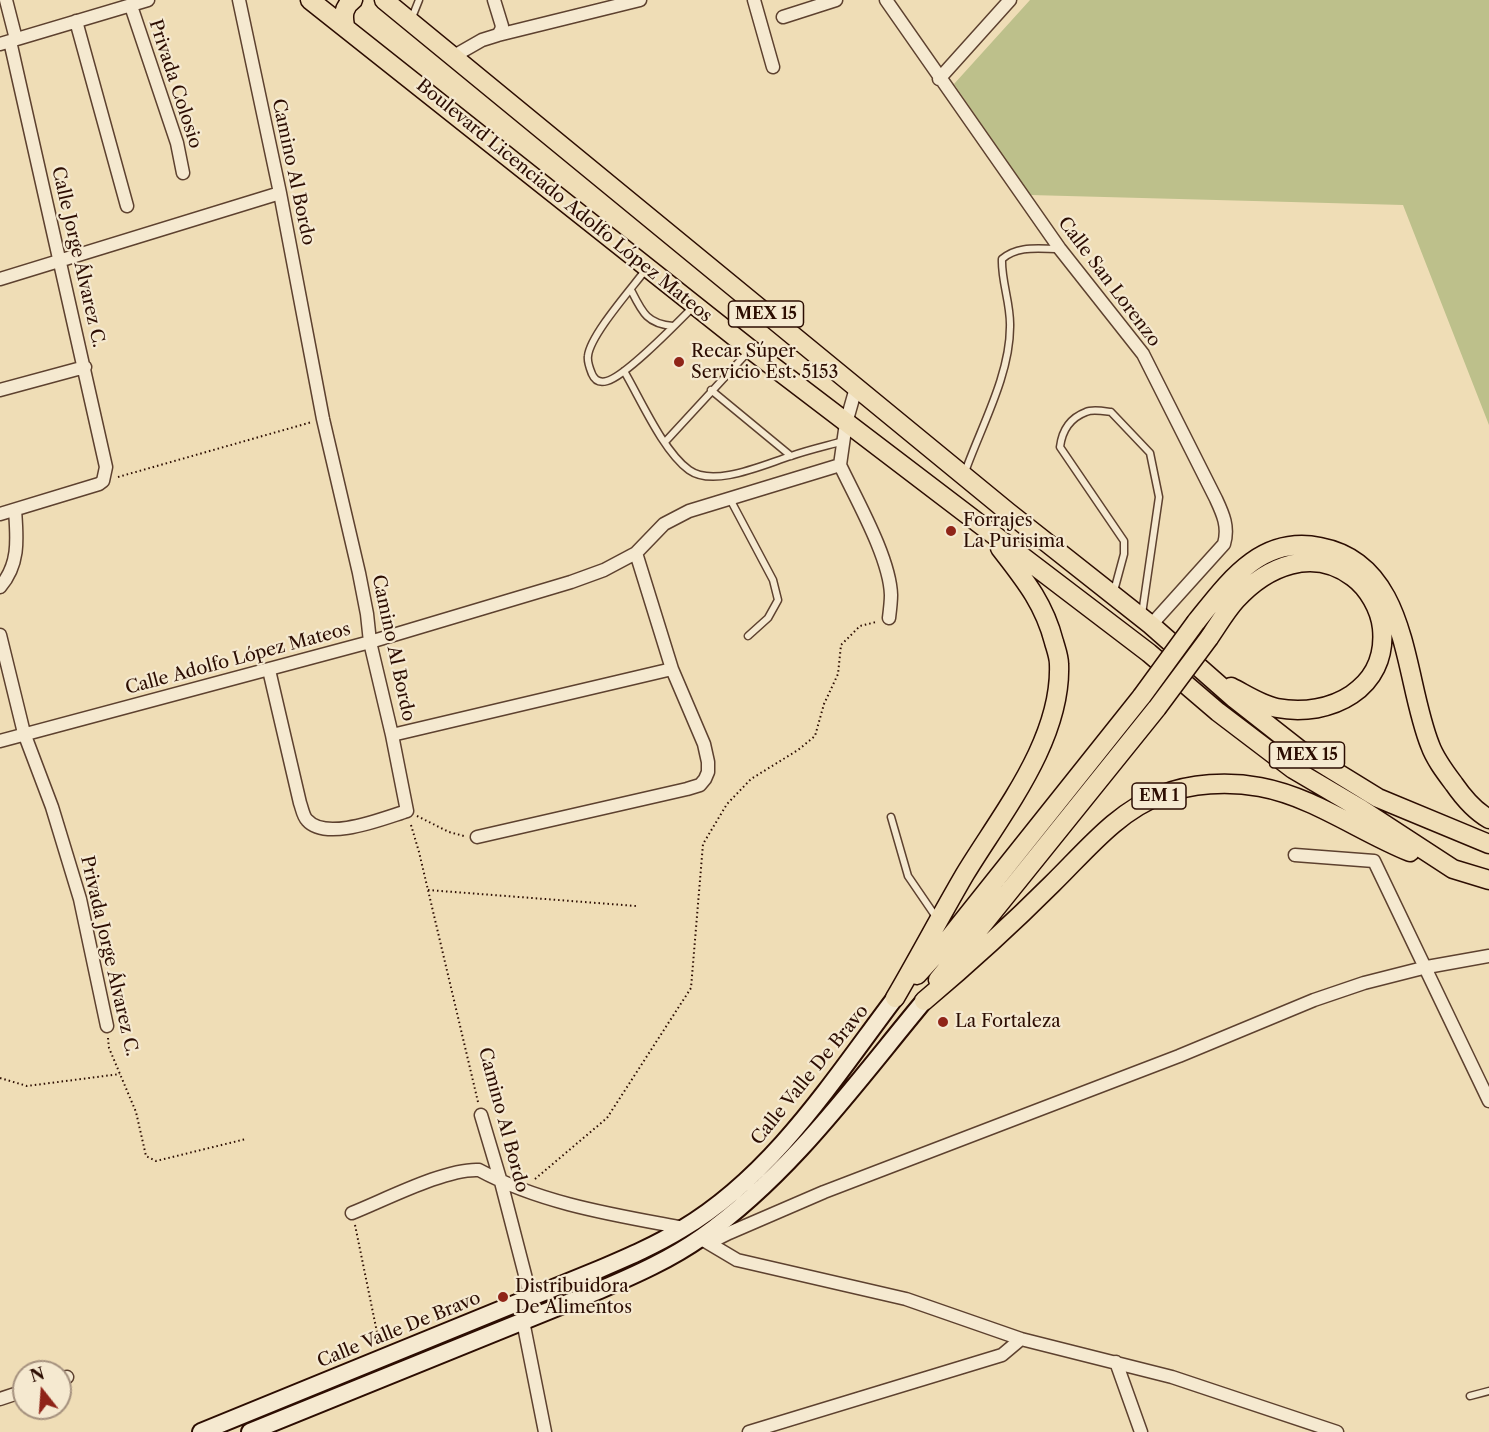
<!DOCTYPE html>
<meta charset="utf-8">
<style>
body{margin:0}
#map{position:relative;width:1489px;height:1432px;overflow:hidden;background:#efddb6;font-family:"Libre Caslon Text",serif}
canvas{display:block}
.north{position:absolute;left:12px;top:1360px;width:60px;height:60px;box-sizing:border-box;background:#f5e9d0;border:2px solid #a5917e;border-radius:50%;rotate:343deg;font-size:16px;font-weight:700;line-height:24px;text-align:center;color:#2c0d02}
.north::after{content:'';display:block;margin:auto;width:21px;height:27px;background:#8f2418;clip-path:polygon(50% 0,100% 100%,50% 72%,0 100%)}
</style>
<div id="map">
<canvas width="1489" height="1432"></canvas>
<div class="north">N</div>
</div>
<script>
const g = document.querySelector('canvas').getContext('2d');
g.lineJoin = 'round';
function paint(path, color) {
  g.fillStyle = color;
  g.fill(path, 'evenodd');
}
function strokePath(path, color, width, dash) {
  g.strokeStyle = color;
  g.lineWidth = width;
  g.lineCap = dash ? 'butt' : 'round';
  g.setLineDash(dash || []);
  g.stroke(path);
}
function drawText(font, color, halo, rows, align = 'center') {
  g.font = font + ' "Libre Caslon Text",serif';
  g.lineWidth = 4.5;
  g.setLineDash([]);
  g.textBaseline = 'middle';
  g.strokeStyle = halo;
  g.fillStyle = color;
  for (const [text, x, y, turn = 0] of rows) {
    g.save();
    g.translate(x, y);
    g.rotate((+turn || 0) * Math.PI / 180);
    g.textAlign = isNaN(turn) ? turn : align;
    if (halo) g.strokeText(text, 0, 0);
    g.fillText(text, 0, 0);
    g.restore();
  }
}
paint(new Path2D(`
 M1030,0H1489V425L1403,205L1030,195L954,84Z`), '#bdc08b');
const lane = new Path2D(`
 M411,20L419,0
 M647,268C633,287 590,335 588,356C587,362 590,369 592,374C595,381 600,383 607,381C626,376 677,323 694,306
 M631,290C642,312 647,324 673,326
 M624,371C641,400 663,451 689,470C714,488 765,464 791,456C808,450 826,446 844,441
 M711,390L791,456
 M665,442L748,352
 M965,472C981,427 1010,375 1010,327C1011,304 1001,281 1002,259C1018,245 1039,249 1060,249
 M730,499L773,580L778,600L768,618L748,636
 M1114,591L1124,554V541L1060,447C1062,431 1070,418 1086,412C1092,409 1103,411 1111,412L1150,453L1159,497L1142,614
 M891,817L908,876L936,917
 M1470,1396L1489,1391`);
const street = new Path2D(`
 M6,0L16,39
 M239,0L280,193L323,419L359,573L367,614L370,642L392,735L407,811C384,818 326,842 307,820C303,816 302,808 300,803L269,670
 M754,0L773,67
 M886,0L1060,249L1143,354L1216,499C1223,514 1229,527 1224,544L1151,625
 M131,6L177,143L183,173
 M783,17L836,0
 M76,21L127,206
 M498,35L640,0
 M0,44L148,0
 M454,56L482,40L498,35L501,30L502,26L494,0
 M939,79L1010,0
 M0,279L280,193
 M0,390L85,367
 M840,465C856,499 890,558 891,595C891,602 890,610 889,618
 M0,514L99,484L103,481L106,467L10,41
 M0,587C20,564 17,538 15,510
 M0,635L24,733L52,807L80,899L107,1026
 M392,735L672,669
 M0,741L370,642L571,582L604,570L636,553L664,524L689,511L840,465L846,423L856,388
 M477,837L687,789L700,785L705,779L708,772V762L704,744L672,669L636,553
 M1295,855L1374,861L1489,1101
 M481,1115L501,1182L531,1298
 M352,1213C385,1200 446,1168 479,1170C542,1204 615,1215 684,1228
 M705,1241L737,1260L906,1299L1021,1339L1172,1377L1337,1432
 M709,1243L729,1233L824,1192L1179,1056L1314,1000L1364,983L1427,967L1489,956
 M523,1321L545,1432
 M1116,1362L1141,1432
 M60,1379L67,1377
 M0,1399L24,1391
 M749,1432L1002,1355L1021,1339`);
const secondary = new Path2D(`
 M201,1432L600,1269C628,1257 656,1245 682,1229C773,1175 833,1080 895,998
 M250,1432L600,1290C635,1275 671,1259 702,1237C791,1174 855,1084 924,1001`);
const primary = new Path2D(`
 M310,0L750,349L1149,653L1218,712L1293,769L1361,809L1453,869L1489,880
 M384,0L1008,512L1151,625L1235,699L1300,750L1378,798L1489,844
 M345,26C343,16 343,7 353,0
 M1196,622C1229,581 1261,535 1320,547C1410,564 1403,678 1430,745C1435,759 1445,772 1454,784C1463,797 1475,811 1489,819
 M1209,638C1218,625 1226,611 1236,600C1267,566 1313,547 1353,577C1368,588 1380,609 1382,628C1388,689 1330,718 1277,708C1261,705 1245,694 1231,687
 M917,975L938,952L1142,696
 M938,980L1157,708
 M895,998C919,957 941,915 965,874C1002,813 1062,740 1059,664C1059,657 1056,649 1054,642C1044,603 1024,579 1000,548
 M924,1001C968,964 1011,925 1052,884C1084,853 1117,811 1161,795C1191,783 1228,781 1260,787C1314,797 1360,832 1410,852`);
strokePath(lane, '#5d412f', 9);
strokePath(street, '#5d412f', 15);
strokePath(secondary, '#2c0d02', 20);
strokePath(primary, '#2c0d02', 21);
strokePath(new Path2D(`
 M118,477L312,422
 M417,816L449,832L464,836
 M411,825L419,852L478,1102
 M428,890L636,906
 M108,1038L109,1048L136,1112L146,1156L156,1161L246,1139
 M0,1078L27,1086L120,1074
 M535,1179L607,1118L691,988L703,844L727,804L751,779L798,750L815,736L824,704L838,674L841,645L860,626L876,622
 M355,1225L379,1342`), '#2c0d02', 2, [1.5, 3]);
strokePath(lane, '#f5e9d0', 6);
strokePath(street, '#f5e9d0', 12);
strokePath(secondary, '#f5e9d0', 16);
strokePath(primary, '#efddb6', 18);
const primaryBridge = new Path2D(`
 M1142,696L1196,622
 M1157,708L1209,638`);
strokePath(primaryBridge, '#2c0d02', 21, []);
strokePath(primaryBridge, '#efddb6', 18);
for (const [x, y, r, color] of [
 [679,362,6,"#8f2418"],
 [951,531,6,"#8f2418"],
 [943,1022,6,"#8f2418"],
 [503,1297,6,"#8f2418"]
]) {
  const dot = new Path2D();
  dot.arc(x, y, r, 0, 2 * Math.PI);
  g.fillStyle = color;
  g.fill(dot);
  strokePath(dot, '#f5e9d0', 2);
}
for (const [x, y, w] of [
 [766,314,75],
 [1307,755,75],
 [1159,796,54]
]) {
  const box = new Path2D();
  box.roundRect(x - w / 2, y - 13, w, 26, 4.5);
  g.fillStyle = '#f5e9d0';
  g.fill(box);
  strokePath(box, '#2c0d02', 1.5);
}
drawText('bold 16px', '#2c0d02', null, [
 ["MEX 15",766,314],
 ["MEX 15",1307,755],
 ["EM 1",1159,796]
]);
drawText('18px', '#2c0d02', '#f5e9d0', [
 ["Privada Colosio",175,84,72],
 ["Camino Al Bordo",293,172,78],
 ["Boulevard Licenciado Adolfo López Mateos",564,201,39],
 ["Calle Jorge Álvarez C.",78,257,77],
 ["Calle San Lorenzo",1109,282,53],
 ["Camino Al Bordo",393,648,78],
 ["Calle Adolfo López Mateos",238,659,-15],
 ["Privada Jorge Álvarez C.",109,956,77],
 ["Calle Valle De Bravo",810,1075,-51],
 ["Camino Al Bordo",503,1120,75],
 ["Calle Valle De Bravo",399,1330,-22]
]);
drawText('18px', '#2c0d02', '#f5e9d0', [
 ["Recar Súper",691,352],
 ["Servicio Est. 5153",691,373],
 ["Forrajes",963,521],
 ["La Purisima",963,542],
 ["La Fortaleza",955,1022],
 ["Distribuidora",515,1287],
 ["De Alimentos",515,1308]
], 'left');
</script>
